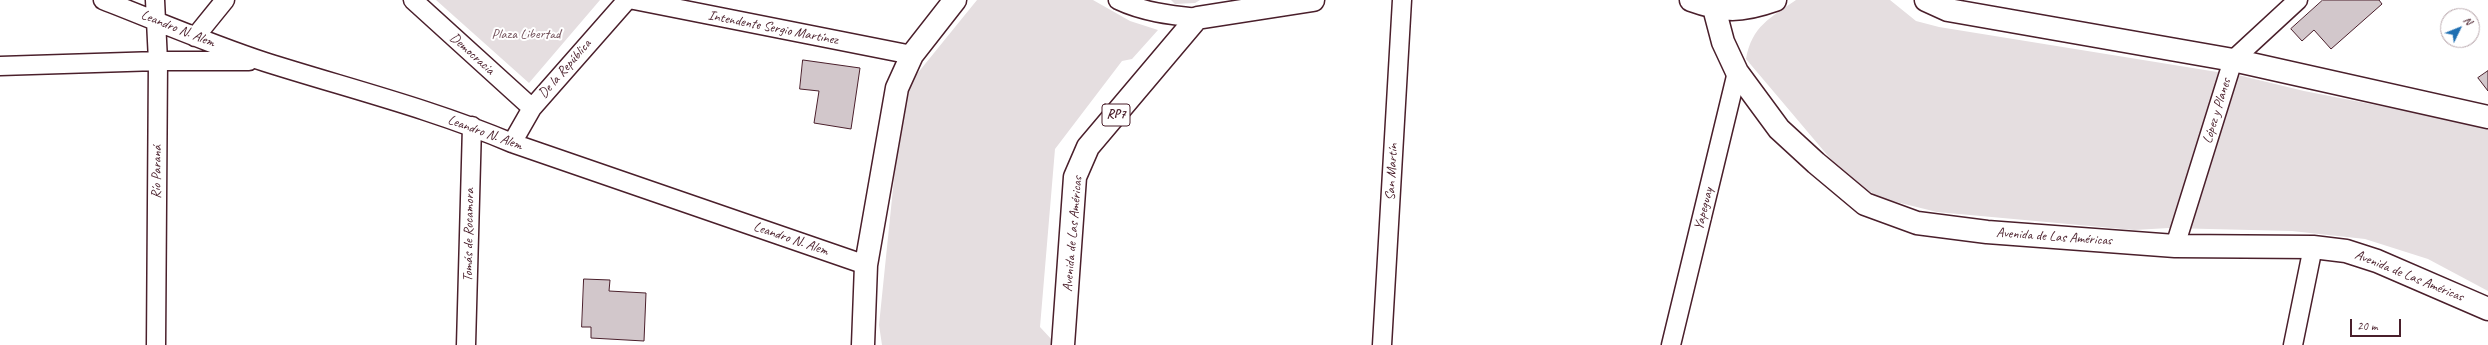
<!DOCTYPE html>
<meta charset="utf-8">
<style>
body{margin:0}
#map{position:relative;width:2488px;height:345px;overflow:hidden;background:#fff;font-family:Caveat,sans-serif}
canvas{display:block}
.north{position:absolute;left:2440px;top:8px;width:40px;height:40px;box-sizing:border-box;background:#fff;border:1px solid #b7a5aa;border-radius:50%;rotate:47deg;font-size:11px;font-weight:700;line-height:16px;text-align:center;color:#4a1f2b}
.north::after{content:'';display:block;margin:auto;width:14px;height:18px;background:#1f6fb2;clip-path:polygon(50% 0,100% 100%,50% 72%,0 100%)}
.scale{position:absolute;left:2350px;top:319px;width:51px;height:18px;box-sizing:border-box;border:2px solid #4a1f2b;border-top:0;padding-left:5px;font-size:12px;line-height:14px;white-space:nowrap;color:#4a1f2b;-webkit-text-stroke:3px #fff;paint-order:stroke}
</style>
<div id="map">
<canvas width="2488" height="345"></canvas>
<div class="north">N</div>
<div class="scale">20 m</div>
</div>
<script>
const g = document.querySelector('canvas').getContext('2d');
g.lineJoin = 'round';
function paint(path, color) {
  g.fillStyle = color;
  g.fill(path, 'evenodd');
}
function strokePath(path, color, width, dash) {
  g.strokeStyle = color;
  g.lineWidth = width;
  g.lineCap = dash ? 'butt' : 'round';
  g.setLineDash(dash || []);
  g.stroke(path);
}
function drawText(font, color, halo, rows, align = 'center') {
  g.font = font + ' Caveat,sans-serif';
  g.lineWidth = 4;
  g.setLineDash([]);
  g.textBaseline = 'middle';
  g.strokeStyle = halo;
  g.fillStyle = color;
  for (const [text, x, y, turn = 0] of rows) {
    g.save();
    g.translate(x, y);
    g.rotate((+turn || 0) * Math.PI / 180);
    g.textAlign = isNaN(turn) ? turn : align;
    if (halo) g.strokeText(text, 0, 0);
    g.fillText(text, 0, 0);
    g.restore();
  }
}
paint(new Path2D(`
 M436,0H600L529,83Z
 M977,0H1093L1130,21L1158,30L1132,59L1122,61L1055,149L1040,327L1053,341V345H882L879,325L902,101L908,85Z
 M1171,0H1200L1195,3L1175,4Z
 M1796,0H1890L1916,21L1939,27L2242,76L2304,91L2488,127V291L2428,259L2365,239L2292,231L2169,228L2134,230L1937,212L1880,198L1845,176L1746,59C1752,26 1770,18 1796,0Z`), '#e5dee0');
const building = new Path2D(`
 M2323,0H2379L2382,4L2331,49L2314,30L2302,41L2291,29Z
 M803,60L860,68L851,129L814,123L819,91L800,89Z
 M2488,71V91L2478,78Z
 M584,279L610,280L609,291L646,293L644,341L591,338V327H582Z`);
paint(building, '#d2c7cb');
strokePath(building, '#4a1f2b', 1);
const minor = new Path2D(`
 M103,0C157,21 210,44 265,62C347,88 432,109 512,143L866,265
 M155,0L158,61L156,345
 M413,0L532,108
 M634,0L912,55
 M1118,0C1143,12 1170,15 1197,18
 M195,37L225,0
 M0,66L158,61H249
 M512,143L532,108L627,0
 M2175,246L2233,60L2298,0
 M466,345L472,126
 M1382,345L1402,0
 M1671,345L1737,72
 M2293,345L2313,247`);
const major = new Path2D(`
 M1691,0C1724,12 1741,12 1775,0
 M1926,0L1948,10L2233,60L2488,117
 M1714,8L1723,42L1737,72L1779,129L1816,163L1865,204L1917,223L1987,232L2175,246L2313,247L2346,251L2377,261L2488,309
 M863,345L866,265L897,88L912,55L955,0
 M1063,345L1075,177L1088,147L1197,18L1313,0`);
strokePath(minor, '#4a1f2b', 21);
strokePath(major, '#4a1f2b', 25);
strokePath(minor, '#fff', 18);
strokePath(major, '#fff', 22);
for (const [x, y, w] of [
 [1116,115,28]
]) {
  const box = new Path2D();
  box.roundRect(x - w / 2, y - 11, w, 22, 3);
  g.fillStyle = '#fff';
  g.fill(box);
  strokePath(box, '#4a1f2b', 1);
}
drawText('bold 13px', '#4a1f2b', null, [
 ["RP7",1116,115]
]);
drawText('14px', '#4a1f2b', '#fff', [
 ["Intendente Sergio Martínez",773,28,11],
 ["Leandro N. Alem",178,29,22],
 ["Democracia",472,54,42],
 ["De la República",565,69,-49],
 ["López y Planes",2217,111,-73],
 ["Leandro N. Alem",485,133,20],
 ["Río Paraná",157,172,-89],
 ["San Martín",1392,172,-87],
 ["Yapeguay",1704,209,-76],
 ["Avenida de Las Américas",1073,234,-85],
 ["Tomás de Rocamora",469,235,-89],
 ["Avenida de Las Américas",2054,237,4],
 ["Leandro N. Alem",791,239,19],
 ["Avenida de Las Américas",2409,276,22]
]);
drawText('14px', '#714f58', '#fff', [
 ["Plaza Libertad",526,34]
]);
</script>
